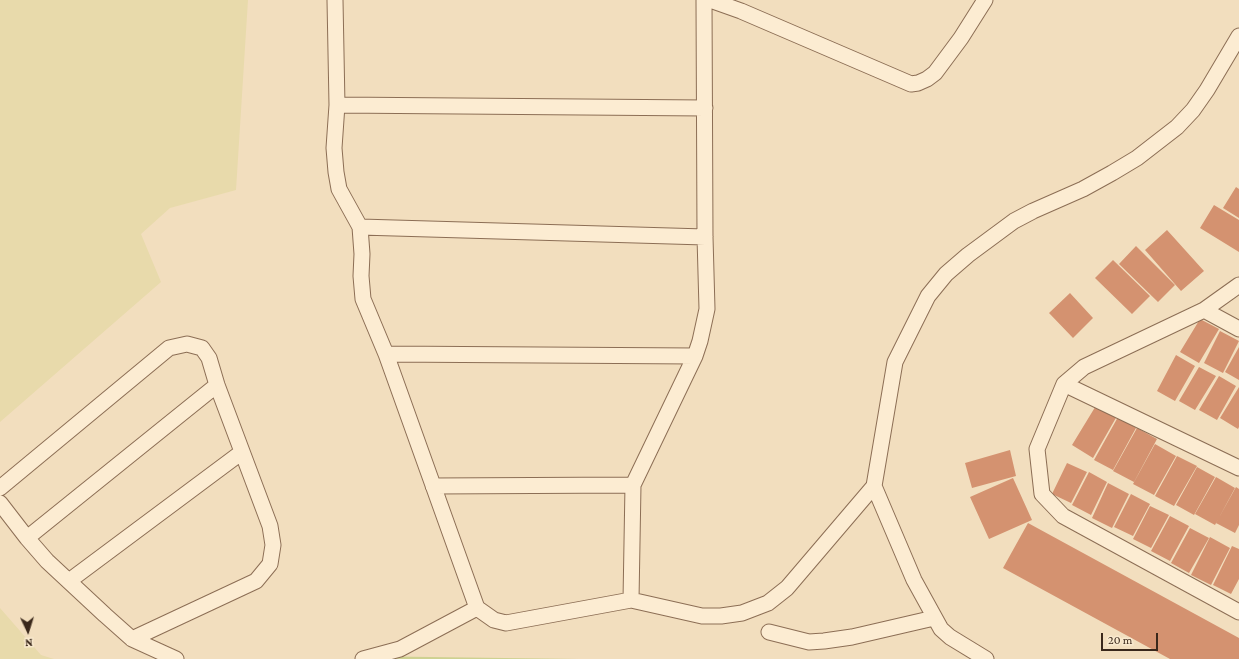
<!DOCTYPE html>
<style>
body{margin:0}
#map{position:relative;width:1239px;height:659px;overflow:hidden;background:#f2debe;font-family:"Crimson Pro",serif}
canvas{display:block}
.north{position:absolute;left:8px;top:611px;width:40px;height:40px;-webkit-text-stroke:3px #f9e9ce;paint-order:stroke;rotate:176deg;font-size:11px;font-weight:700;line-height:16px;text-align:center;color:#3a281b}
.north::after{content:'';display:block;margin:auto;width:14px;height:18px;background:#3a281b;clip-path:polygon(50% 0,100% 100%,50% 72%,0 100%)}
.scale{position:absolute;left:1101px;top:633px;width:57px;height:18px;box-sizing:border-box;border:2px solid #3a281b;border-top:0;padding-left:5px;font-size:12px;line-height:14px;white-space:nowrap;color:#3a281b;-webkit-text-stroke:3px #f9e9ce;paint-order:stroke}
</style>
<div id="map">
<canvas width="1239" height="659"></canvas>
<div class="north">N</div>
<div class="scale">20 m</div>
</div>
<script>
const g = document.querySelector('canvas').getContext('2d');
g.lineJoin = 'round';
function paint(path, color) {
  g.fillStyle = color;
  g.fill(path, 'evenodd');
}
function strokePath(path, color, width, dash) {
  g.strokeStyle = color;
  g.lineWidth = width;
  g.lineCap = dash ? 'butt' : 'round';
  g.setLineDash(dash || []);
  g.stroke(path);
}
paint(new Path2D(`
 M0,0H248L236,190L170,208L141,234L161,282L0,422Z
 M0,608L41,655L54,659H0Z`), '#e8daab');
paint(new Path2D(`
 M355,656L579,659H355Z`), '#ced191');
paint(new Path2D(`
 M1236,187L1239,189V218L1223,208Z
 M1214,205L1239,220V252L1200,228Z
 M1167,230L1204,271L1181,291L1145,250Z
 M1136,246L1175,285L1158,302L1119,264Z
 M1113,260L1150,296L1132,314L1095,278Z
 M1070,293L1093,318L1073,338L1049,313Z
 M1200,319L1219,329L1199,363L1180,352Z
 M1220,331L1239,341L1223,373L1204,363Z
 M1239,347V380L1225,372Z
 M1176,355L1195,366L1175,401L1157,391Z
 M1199,367L1216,376L1195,410L1179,401Z
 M1219,376L1236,386L1217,420L1199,410Z
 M1239,387V427L1238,429L1220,418Z
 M1097,404L1117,416L1093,458L1072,445Z
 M1118,417L1136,428L1113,470L1094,460Z
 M1137,428L1157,439L1134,482L1113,471Z
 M1155,444L1176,456L1154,495L1133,484Z
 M1010,450L1016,476L972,488L965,463Z
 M1177,456L1197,466L1174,506L1155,496Z
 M1067,463L1087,472L1071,503L1052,494Z
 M1197,467L1215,477L1194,515L1176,505Z
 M1089,472L1107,482L1091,515L1072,505Z
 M1216,477L1235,488L1215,525L1195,514Z
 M1013,478L1032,520L989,539L970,497Z
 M1108,483L1129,494L1112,528L1092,518Z
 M1236,487L1239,489V525L1235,533L1216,523Z
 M1131,494L1150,504L1133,536L1114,527Z
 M1150,506L1169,515L1151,548L1133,539Z
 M1170,516L1189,526L1170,561L1151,551Z
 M1028,523L1239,638V659H1170L1003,568Z
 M1190,528L1209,538L1189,573L1171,563Z
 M1210,537L1230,548L1211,585L1191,575Z
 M1232,546L1239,549V579L1231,594L1213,585Z`), '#d49270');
const minor = new Path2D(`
 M335,0L337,105L334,148L336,172L339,189L360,227L362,254L361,276L363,299L386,354L477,608L494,620L506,623L631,600L702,616H721L742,613L768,603L787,588L874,486
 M710,0L741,11L911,84L918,83L927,79L935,73L961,38L985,0
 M337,105L705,108
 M360,227L705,237
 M1239,285L1204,310L1084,367L1064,384L1037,449L1042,494L1063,516L1239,612
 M1204,310L1239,329
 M386,354L695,356
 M1064,384L1239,468
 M433,486L633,485
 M0,488L169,348L187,344L202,348L209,358L217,385L270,526L273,545L270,564L256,581L132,639
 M0,503L27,538L47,561L105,615L132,639L176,659
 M27,538L217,385
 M69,581L242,452
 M631,600L633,485L695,356L700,341L707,309L705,237L704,0
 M769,632L809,642L824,641L852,637L934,618
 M363,659L400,649L477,608
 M986,659L950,637L941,629L914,580L874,486L895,362L928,296L946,274L968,255L1014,221L1033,211L1083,189L1112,173L1137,158L1177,127L1193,110L1207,90L1239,36`);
strokePath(minor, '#8c6e55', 17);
strokePath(minor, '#fcecd2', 15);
</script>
